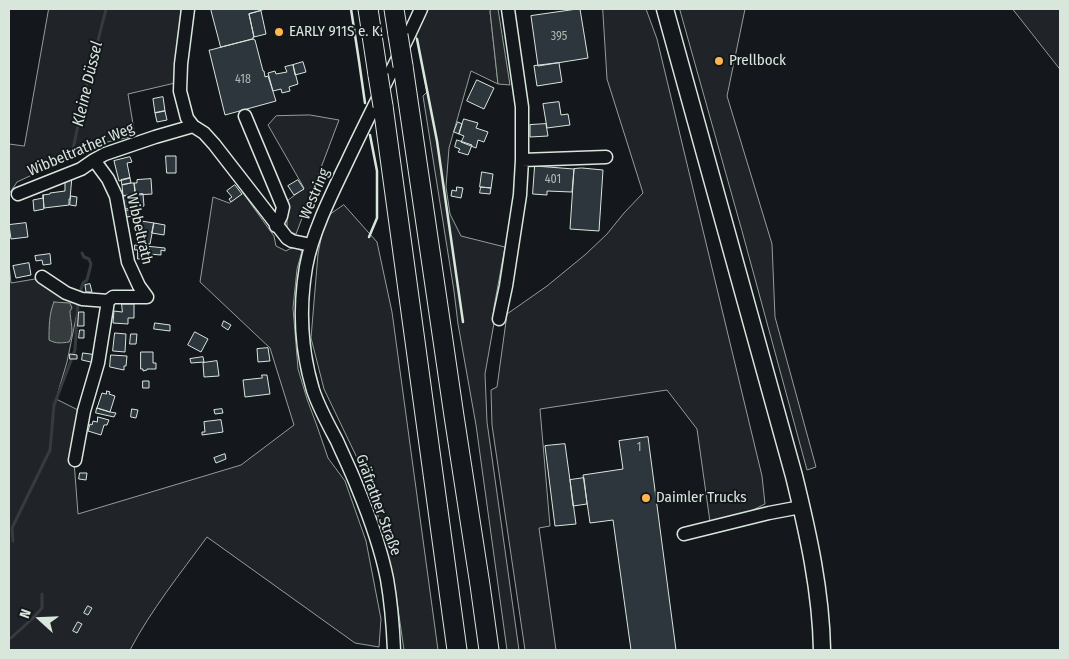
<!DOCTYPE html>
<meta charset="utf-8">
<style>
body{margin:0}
#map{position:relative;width:1069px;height:659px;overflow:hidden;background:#14181c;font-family:"Fira Sans Condensed",sans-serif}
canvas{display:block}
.frame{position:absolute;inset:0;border:10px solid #d8e6dc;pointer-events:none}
.north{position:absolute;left:15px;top:594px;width:50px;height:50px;-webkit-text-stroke:4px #14181c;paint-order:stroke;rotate:290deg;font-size:14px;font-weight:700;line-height:20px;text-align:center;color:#d8e6dc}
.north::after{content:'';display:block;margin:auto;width:18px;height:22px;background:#d8e6dc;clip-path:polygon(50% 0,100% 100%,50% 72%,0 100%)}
</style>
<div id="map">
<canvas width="1069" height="659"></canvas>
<div class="frame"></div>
<div class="north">N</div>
</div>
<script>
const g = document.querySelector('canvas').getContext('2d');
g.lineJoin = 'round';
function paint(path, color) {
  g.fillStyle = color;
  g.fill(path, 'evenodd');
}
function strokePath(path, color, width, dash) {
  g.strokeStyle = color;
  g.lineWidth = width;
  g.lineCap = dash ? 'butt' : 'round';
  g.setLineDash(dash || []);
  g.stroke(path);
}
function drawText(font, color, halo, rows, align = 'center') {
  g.font = font + ' "Fira Sans Condensed",sans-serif';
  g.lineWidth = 4;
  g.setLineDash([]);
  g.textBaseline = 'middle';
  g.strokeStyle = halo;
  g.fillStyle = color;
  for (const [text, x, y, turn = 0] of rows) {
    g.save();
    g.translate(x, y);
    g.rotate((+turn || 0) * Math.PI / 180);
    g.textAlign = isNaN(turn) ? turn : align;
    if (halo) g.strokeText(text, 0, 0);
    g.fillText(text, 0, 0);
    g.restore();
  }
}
const green = new Path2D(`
 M49,9H181L175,83L128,94L135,136L98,144L17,182L9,194V144L24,146Z
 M427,9H492L490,11L498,84L471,71L449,148L446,187L450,214L461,236L505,247L494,307L493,318L494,323L485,374L487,422L519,650H507L476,425L458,324L454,291L423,96L427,92L416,35Z
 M603,9H646L657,39L762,476L765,504L747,513L710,522L697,429L667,390L540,409L550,526L539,528L556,650H525L492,425L491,390L497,387L507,314L547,286L586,254L607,234L624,213L643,193L607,79L603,14Z
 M680,9H745L727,96L772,244L775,317L816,467L807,470L742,231Z
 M1013,9H1060V69Z
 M310,115L339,120L296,234L287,231V201L304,188L268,125L276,116Z
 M243,193L274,236L276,246L286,251C292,247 295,247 302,251L297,269L293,308L298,369L307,399L317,426L328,458L345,481L366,541L381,619L379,647L355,643L207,537C180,574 151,610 130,650H9V264L11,283L41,278L79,303L67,362L56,399L80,411L74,461L78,514L241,465L294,425L270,348L200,282L213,197L229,203Z
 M344,205L377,242L392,312L438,650H404L394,581L371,487L324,389L311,338L318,254L325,218Z`);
paint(green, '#202428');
strokePath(green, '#939e99', 1);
const parking = new Path2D(`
 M492,9H498L510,85L498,84L490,11Z`);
paint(parking, '#24282b');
strokePath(parking, '#939e99', 1);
const water = new Path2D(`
 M54,302L70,303L72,308L70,311C70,321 75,332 69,342C62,343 56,344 49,340C49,328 49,313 54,302Z`);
paint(water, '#363b3e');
strokePath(water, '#939e99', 1);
strokePath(new Path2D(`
 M71,159L84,96L106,9
 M80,293L83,283L87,280L91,264L89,259L84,257L82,253
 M13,541L12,528L50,450L54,405L75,350L78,303
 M11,638L33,618L42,608V594`), '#363b3e', 3);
const building = new Path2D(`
 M211,9H265L249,14L254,37H253V39L221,47Z
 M580,9L588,58L538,66L531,16Z
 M261,11L266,34L254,37L249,14Z
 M253,39L255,40L263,71H264L265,77L268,76L276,101L225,115L209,50H210Z
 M303,62L306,72L295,75L293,65Z
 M559,63L562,82L537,86L534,66Z
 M293,65L298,84L289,87L290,91L282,93L281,89L273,91L268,73L275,71L276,74L287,72L285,67Z
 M477,80L494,88L484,109L467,101Z
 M163,97L165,111L155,113L153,99Z
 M559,102L561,115L568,114L570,125L547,128L543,104Z
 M165,111L167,120L157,122L155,113Z
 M464,119L478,123L476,128L488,132L484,142L478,140L476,148L461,142L464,136L459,134Z
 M458,122L462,124L459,134L454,132Z
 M546,124L548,136L530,137V125Z
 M457,140L472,145L468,155L458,152L460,149L455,147Z
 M166,156H176V173H167Z
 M130,157L132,162L127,163L130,178L119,181L114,161Z
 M535,166L574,169L572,192L547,191V195L533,194Z
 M582,168L603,170L599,231L570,229L574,169Z
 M482,172L493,174L491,188L480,187Z
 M72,176L70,199H69V205L44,208L43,195L50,194V193L65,191V179Z
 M130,178L131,183L122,185L121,180Z
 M151,179L152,194L136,195L134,183H137V180Z
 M298,180L304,189L294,195L288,186Z
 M131,183H134L135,195L123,196L122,185Z
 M235,185L242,194L231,202L229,199L232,197L227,191Z
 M457,187L463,188L461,198L451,196L452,190L456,191Z
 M481,187L491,188L490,194L480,193Z
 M143,194L144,206L125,209L123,196Z
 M43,195L44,209L34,211L33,200L43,198Z
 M71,196L77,197L76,206L70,205Z
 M135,209V216L126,217L125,211Z
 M141,221L154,223L150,244L144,243V240L138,239Z
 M26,223L28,237L11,239L9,225Z
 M154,223L165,225L164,235L152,233Z
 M135,245L165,248V251L161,250V255L149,254V249L135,250Z
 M138,249H149V259H138Z
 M50,254L51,264L43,265L42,260L36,261L35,256Z
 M29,263L31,275L16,278L13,266Z
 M90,284L92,292H86L85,285Z
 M122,304H134V318H128V324L113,323L114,311L122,312Z
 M79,312H84V326H78Z
 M224,321L231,325L228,330L222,326Z
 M155,323L170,325V331L154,329Z
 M80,330H84V338H79Z
 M195,332L208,339L201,352L188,345Z
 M115,333L126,334L125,352L113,351Z
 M131,334H137L136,344H130Z
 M268,348L270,361L258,362L257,349Z
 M141,352H153V363H156V369H147V370L143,371V369H141Z
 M83,353L97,355L95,363L82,360Z
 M70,354L77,355V359H70Z
 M111,355L127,356L126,366H124V370L110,367Z
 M203,357L204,362L191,363L190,359Z
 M217,361L219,376L204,377L203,363Z
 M262,375H267L270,394L245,397L243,380L262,378Z
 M143,381H149V388H143Z
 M107,391L110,392L109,394L115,396L110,412L97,408L102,393L106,394Z
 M97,408L110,412L116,413L114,417L96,413Z
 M132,409L138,410L136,418L131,417Z
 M222,409L223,413L215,414L214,410Z
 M98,417L109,420L107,425H104L101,435L88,431L90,424L92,425L93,421L97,422Z
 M221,420L223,432L202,435V432H205L204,422Z
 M648,437L676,650H631L613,520L590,523L583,475L623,469L619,441Z
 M565,444L576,524L555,526L545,446Z
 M225,454L226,459L216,463L214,458Z
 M80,473H87L86,480L79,479Z
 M584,478L587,504L573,506L570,480Z
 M88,606L92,608L88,615L84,613Z
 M78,622L82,624L77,633L73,631Z`);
paint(building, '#2c363c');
strokePath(building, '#d8e6dc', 1);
const minor = new Path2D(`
 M188,9L181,64L180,91L187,118L193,126
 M245,116L283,207L281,216L276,226
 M94,160L108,179L116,196L128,262L139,286L147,297
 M522,160L606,157
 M18,194L81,169L94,160L105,154L155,137L193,126L204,133L214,144L287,238L292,241L311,245
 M42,277L66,293L82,299L108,301
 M499,319L506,286L520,195L522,160V107L508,9
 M75,460L84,411L98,363L108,301L113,297H147
 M684,534L769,513L801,507
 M394,650C393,627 391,602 387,579C381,549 370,518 358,489C352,473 344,457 337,441C328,424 319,408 313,390C301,350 299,308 306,267C312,233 332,193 347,162C371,111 398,60 421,9`);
const major = new Path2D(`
 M665,9L794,476C808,533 821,591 822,650`);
const highway = new Path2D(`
 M368,9L378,75
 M394,9L398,35
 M403,66L454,416L480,585L489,650
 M383,106L457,650`);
strokePath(minor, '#d8e6dc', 15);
strokePath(major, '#d8e6dc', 19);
strokePath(highway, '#d8e6dc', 21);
strokePath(minor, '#14181c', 12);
strokePath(major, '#14181c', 16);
strokePath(highway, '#14181c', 19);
const highwayBridge = new Path2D(`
 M398,35L403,66
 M378,75L383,106`);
strokePath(highwayBridge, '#d8e6dc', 21, []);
strokePath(highwayBridge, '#14181c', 19);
strokePath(new Path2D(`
 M351,9L359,61L365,103
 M417,39L437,141L463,322
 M369,237L377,218V171L370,135`), '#d8e6dc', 2.5);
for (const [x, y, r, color] of [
 [279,32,5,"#ffb74d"],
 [719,61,5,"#ffb74d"],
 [646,498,5,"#ffb74d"]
]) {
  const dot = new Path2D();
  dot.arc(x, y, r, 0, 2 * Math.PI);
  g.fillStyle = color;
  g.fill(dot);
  strokePath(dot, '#14181c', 2);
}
drawText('12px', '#adbab4', null, [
 ["395",559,37],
 ["418",243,80],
 ["401",553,180],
 ["1",639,448]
]);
drawText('15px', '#d8e6dc', '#14181c', [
 ["EARLY 911S e. K.",289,32],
 ["Prellbock",729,61],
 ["Daimler Trucks",656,498]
], 'left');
drawText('15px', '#d8e6dc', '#14181c', [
 ["Wibbeltrather Weg",81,150,-23],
 ["Westring",315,194,-67],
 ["Wibbeltrath",139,229,77],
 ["Gräfrather Straße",378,505,70]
]);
drawText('italic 16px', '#d8e6dc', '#14181c', [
 ["Kleine Düssel",88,84,-77]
]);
</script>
